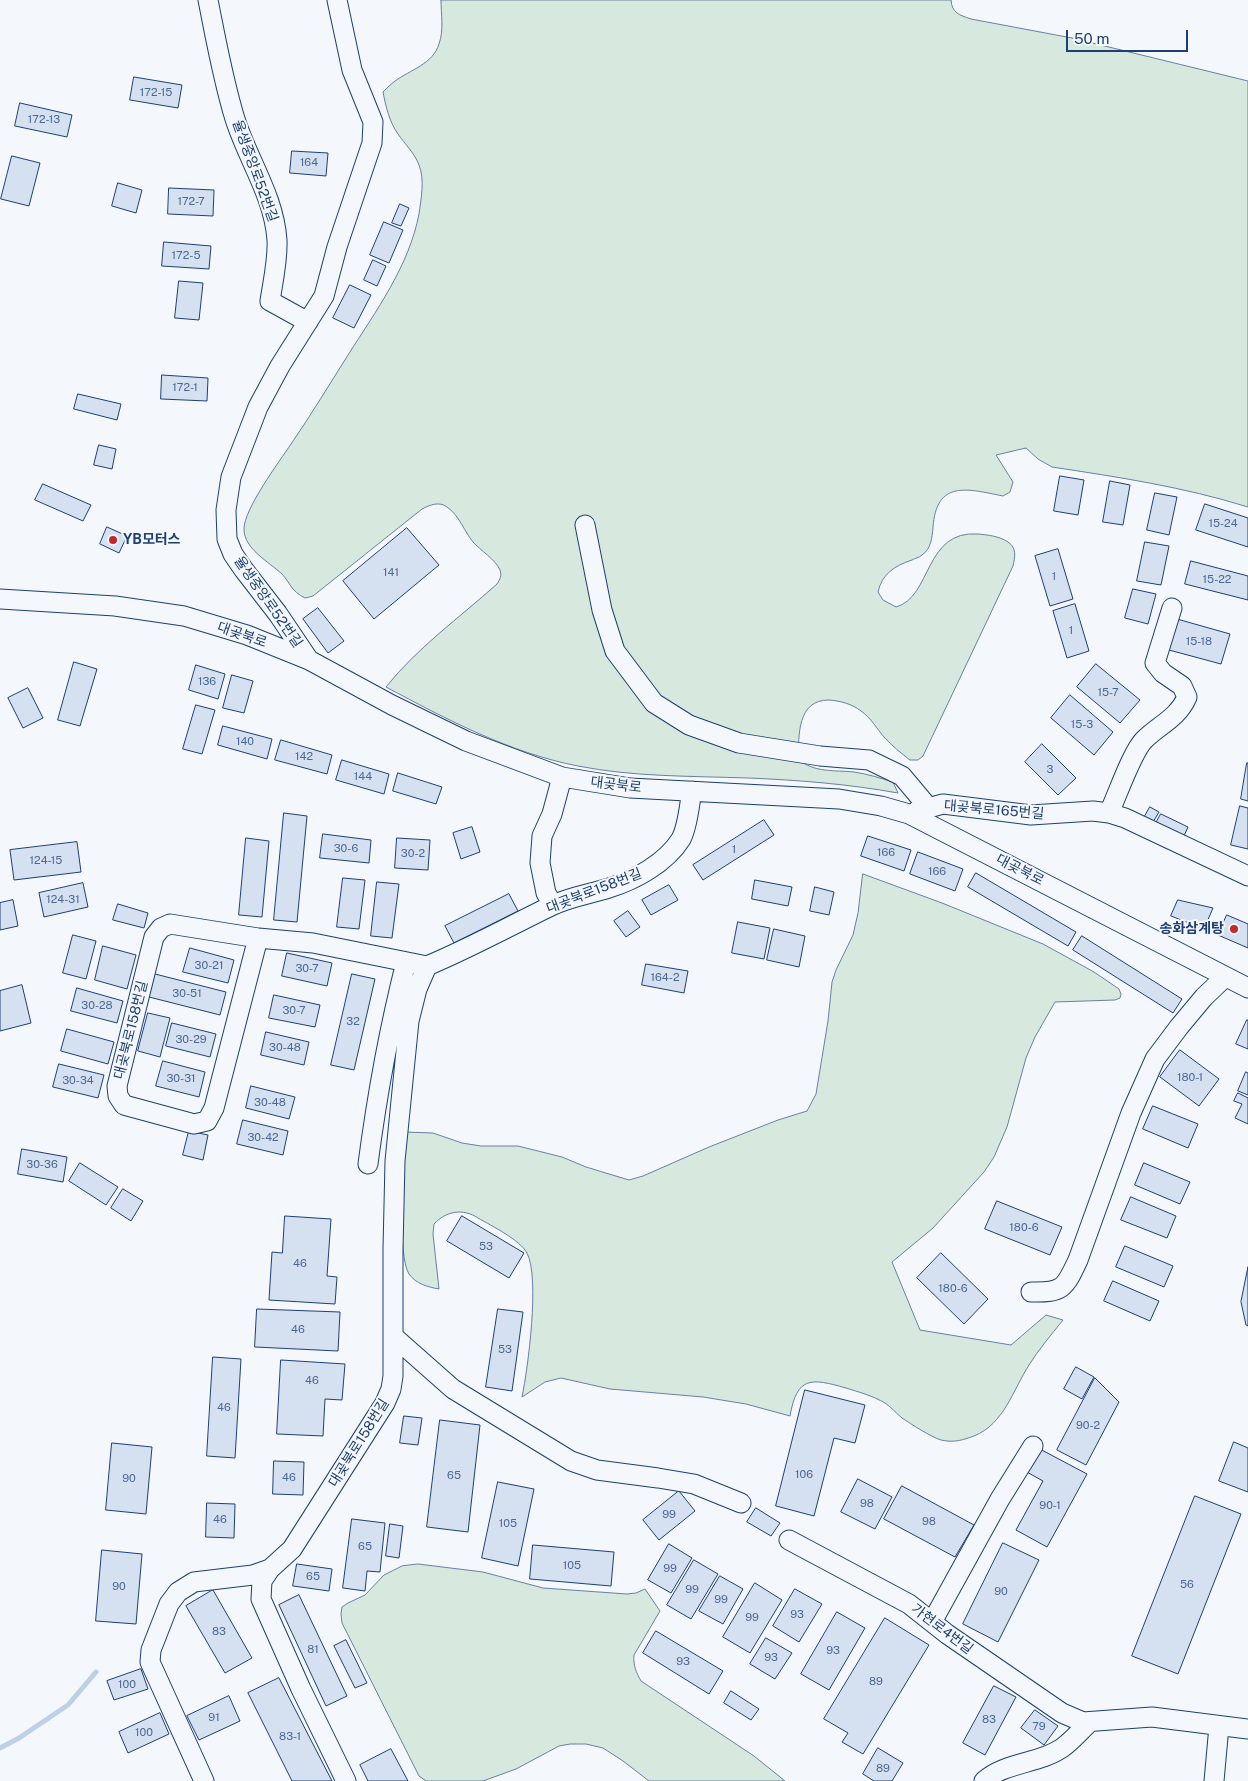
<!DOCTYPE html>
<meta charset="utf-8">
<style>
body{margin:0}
#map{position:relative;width:1248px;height:1781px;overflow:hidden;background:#f4f7fb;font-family:"Public Sans",sans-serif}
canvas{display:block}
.scale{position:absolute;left:1066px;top:30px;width:122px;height:22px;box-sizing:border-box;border:2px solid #1d3f73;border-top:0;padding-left:6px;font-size:15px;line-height:18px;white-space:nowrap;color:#1d3f73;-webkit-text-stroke:4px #f4f7fb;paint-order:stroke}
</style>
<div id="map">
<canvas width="1248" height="1781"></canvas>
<div class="scale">50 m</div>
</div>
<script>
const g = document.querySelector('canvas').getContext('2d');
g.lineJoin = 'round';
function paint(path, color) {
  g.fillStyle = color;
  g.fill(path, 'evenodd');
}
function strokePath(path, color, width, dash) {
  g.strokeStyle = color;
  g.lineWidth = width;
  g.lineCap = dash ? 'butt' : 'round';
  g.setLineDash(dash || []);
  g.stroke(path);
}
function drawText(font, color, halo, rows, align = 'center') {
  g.font = font + ' "Public Sans","Noto Sans KR",sans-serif';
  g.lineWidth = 4;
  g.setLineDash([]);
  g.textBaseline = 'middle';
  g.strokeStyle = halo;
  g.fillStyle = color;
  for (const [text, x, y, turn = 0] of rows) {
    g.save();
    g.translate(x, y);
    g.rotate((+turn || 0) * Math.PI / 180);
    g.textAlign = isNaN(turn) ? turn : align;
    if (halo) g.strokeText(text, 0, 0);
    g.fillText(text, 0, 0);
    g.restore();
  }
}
const green = new Path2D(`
 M441,0H951C952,13 959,15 971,19L1072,38L1248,81V507C1184,487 1118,477 1052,467L1038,459L1026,448L996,455L1013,482L1010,492L1003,496C968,489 936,479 933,528C932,538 931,549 922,555C919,558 915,558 912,560C894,566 882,574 878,592L883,600L896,607C932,597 924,530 978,534C988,535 999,536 1008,542C1017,548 1015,557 1013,566L923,756L918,760H910C901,753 892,746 884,737C877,729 871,718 861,711C852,704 841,701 829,700C797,700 799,735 798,759C814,773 835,770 854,772C868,774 880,778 893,782L898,793C848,784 798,780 748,778C691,776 633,777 578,766C510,753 446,719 386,687C417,648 459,618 497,584C500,579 502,576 500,570C496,560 480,550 473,542C464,531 459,515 447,507C439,501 430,505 422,509L313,596L305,598C291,591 291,584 282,574C269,562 244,549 244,529C244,509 279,462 291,444C311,415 329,385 348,355C376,311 409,266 419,214C421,199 425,180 419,165C415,154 405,144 398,134C389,121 386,107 383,92C387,88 391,84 395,81C410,70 433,64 439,44C444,30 441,14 441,0Z
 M863,874L942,903L1043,944L1094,972L1119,989L1121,994L1120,998L1115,1000L1055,1002L1035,1037L1026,1058L1007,1127L994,1157L984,1172L933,1228L892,1262L920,1330L1011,1345L1046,1315L1063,1320C1051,1335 1039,1349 1029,1365C1013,1390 1004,1424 974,1436C963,1440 954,1443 941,1440C931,1437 911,1424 902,1418C896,1413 891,1407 885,1403C873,1396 859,1392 846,1388C811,1378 797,1376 790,1416L746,1404L703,1397L610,1389L561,1378L545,1382L522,1397C528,1368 540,1278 527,1253C520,1240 492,1226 478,1218C463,1208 446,1211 434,1224L433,1234L439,1289C428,1287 416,1284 409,1274C397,1256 403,1158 404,1132L433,1133L462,1143L481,1146H518L562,1157L586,1167L629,1180L643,1176L709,1147L778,1120L807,1111L816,1094L828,1021L832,982L836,970L853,935L858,913Z
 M418,1564L483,1572L543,1588L627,1594L636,1593L645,1589L660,1611L634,1655C633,1665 636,1672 641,1681L754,1756L785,1781H649L623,1761L603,1748L586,1744H570L559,1746L516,1769L483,1781H426L419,1776L342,1623L341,1614L342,1607L348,1603L365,1595L384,1575L402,1566Z`);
paint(green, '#d7e8df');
strokePath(green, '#687fa3', 1);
strokePath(new Path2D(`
 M0,1748L19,1738L68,1705L96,1672`), '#bed0e5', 5);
const building = new Path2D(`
 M134,77L182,85L178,108L130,100Z
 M20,103L72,115L67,137L15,126Z
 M292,151L328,153L326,176L290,173Z
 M12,156L40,163L29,206L1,199Z
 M118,183L142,190L136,213L112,206Z
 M169,188L214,190L213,216L168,214Z
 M400,204L409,208L401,226L392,223Z
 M384,222L403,230L389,263L370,255Z
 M164,242L211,246L209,269L162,266Z
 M373,260L386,266L377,286L364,280Z
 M179,281L203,283L199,320L175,318Z
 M350,285L371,295L354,328L333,318Z
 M162,375L208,378L207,401L161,399Z
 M78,394L121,404L117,420L74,409Z
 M99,445L116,449L112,469L94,465Z
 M1060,476L1084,480L1078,515L1054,511Z
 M1110,481L1130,485L1123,525L1103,522Z
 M43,484L91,505L83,521L35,500Z
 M1155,493L1177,497L1169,535L1147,530Z
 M1205,504L1248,518V547L1196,530Z
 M107,527L127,536L119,553L100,544Z
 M407,528L439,565L374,619L343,581Z
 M1145,542L1169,546L1161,585L1137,581Z
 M1058,549L1073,599L1050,606L1035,556Z
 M1191,561L1248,576V600L1185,584Z
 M1133,589L1156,594L1148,624L1125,618Z
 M1075,604L1089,651L1067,658L1053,611Z
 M318,608L344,641L328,653L303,619Z
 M1177,619L1230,634L1221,664L1169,650Z
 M74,662L97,669L80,726L58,720Z
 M1096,664L1140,700L1120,723L1077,687Z
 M196,665L225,674L218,699L189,690Z
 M232,675L253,681L244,713L223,708Z
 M28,688L43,718L23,728L8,698Z
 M1070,695L1113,732L1094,755L1051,718Z
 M196,705L215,710L202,754L183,749Z
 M223,726L272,739L267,759L218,745Z
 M281,740L332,755L327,774L275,760Z
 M1042,744L1076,778L1058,795L1025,762Z
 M342,760L389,774L384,794L336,780Z
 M1247,763H1248V801L1241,799Z
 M398,773L442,787L436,804L393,791Z
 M1240,806L1248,808V849L1231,845Z
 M1150,807L1159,812L1153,822L1144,818Z
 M284,813L307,816L297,922L274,920Z
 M1161,814L1188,827L1183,838L1155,825Z
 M764,820L774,835L703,880L693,865Z
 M472,827L480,852L461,859L453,833Z
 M323,834L371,840L369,863L320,858Z
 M868,836L911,850L904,871L861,856Z
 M246,838L269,841L262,917L239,915Z
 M397,838L430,840L428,870L395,868Z
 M77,842L81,872L14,880L10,850Z
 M918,852L963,869L955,891L910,874Z
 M976,873L1076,932L1068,946L968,887Z
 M343,878L365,880L359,929L337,927Z
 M755,880L792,887L788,906L752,899Z
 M377,882L399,884L392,938L371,936Z
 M83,883L88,907L44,917L39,893Z
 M669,885L678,900L651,915L642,900Z
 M815,887L834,892L829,915L810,911Z
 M509,894L518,911L454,943L445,926Z
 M13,900L18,926L0,930V903Z
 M1178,900L1213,908L1204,929L1171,916Z
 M118,904L148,913L144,928L113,920Z
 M628,911L640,927L626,937L614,921Z
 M1227,915L1248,924V948L1218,935Z
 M738,922L770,928L764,959L732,953Z
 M774,929L805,936L799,967L767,960Z
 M73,935L96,941L86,979L63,973Z
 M1082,936L1182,999L1173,1013L1073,950Z
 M103,946L136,955L127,989L95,980Z
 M190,948L234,960L228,983L183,972Z
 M287,953L332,963L327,986L282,976Z
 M646,964L688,971L684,993L642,985Z
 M155,974L226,992L220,1015L149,997Z
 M352,974L375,979L354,1070L331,1065Z
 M22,985L31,1023L0,1031V991Z
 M77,988L123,1001L117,1023L71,1011Z
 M274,995L320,1005L315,1027L269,1018Z
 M148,1013L170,1018L160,1057L138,1051Z
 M1247,1020H1248V1049L1236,1044Z
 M172,1023L216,1034L210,1057L166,1046Z
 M67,1029L114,1042L108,1064L61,1051Z
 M266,1032L309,1042L304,1065L261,1055Z
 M1180,1050L1219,1079L1199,1106L1160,1077Z
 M163,1061L205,1072L199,1097L156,1086Z
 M59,1064L104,1075L98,1098L53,1087Z
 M1246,1072L1248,1073V1095L1238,1091Z
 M251,1086L295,1097L289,1119L246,1108Z
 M1238,1093L1248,1098V1124L1235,1118L1242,1104L1234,1101Z
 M1153,1106L1198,1124L1188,1148L1143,1129Z
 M243,1120L288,1131L283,1155L237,1144Z
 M189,1131L208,1135L203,1160L183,1155Z
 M22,1149L67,1157L63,1182L18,1174Z
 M80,1163L118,1187L106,1205L69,1181Z
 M1144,1163L1190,1182L1180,1204L1135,1185Z
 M123,1189L143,1201L131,1221L111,1208Z
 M1131,1197L1176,1216L1167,1238L1121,1220Z
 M997,1201L1062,1227L1050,1255L985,1229Z
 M285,1216L331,1219L327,1276L337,1277L335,1304L269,1300L272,1252L282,1253Z
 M462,1216L524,1253L509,1278L447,1241Z
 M1125,1246L1173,1266L1164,1287L1116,1267Z
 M941,1253L988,1299L964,1324L917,1278Z
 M1248,1267V1326L1246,1325L1241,1302Z
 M1113,1281L1159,1301L1150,1321L1104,1301Z
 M257,1309L340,1312L338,1351L255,1347Z
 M498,1309L523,1312L512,1391L486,1387Z
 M213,1357L241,1359L235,1458L207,1456Z
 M281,1360L345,1364L342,1400L325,1399L323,1436L277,1434Z
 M1076,1367L1094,1377L1082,1399L1064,1389Z
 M1095,1378L1119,1402L1086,1465L1057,1450Z
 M805,1390L865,1405L855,1443L834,1438L814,1516L776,1506Z
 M404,1416L422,1418L418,1445L400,1443Z
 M440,1420L480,1425L468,1532L427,1527Z
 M1234,1442L1248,1448V1492L1219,1481Z
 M112,1443L152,1447L146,1514L106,1510Z
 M1038,1448L1087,1474L1047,1547L1016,1530L1043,1481L1025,1471Z
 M274,1461L304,1462L303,1495L273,1494Z
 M858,1479L892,1497L875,1529L841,1512Z
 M498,1482L534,1489L518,1566L482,1558Z
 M902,1486L974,1525L955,1557L884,1519Z
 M679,1491L695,1511L659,1540L643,1520Z
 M1195,1496L1241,1514L1178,1674L1132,1656Z
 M207,1503L235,1504L234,1538L206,1537Z
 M756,1508L780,1523L771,1536L747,1522Z
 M352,1519L385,1523L380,1572L367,1571L365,1591L343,1588Z
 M390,1524L403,1526L399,1558L386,1556Z
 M1003,1543L1039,1560L998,1642L963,1624Z
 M669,1544L692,1558L671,1593L648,1580Z
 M533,1545L614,1552L611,1586L530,1579Z
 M102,1550L142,1554L136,1624L96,1621Z
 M694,1560L718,1574L691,1619L667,1605Z
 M297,1564L332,1569L329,1591L293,1586Z
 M720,1576L743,1589L723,1624L699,1611Z
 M755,1583L782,1600L750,1653L723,1637Z
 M795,1589L822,1604L799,1642L773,1626Z
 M213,1590L252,1658L225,1673L186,1606Z
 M299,1595L347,1696L326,1706L279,1605Z
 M837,1612L865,1628L829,1690L801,1674Z
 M885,1618L929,1645L863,1754L842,1742L848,1733L824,1719Z
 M656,1631L723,1671L709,1694L643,1653Z
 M766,1638L792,1653L775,1679L750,1664Z
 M346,1640L367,1683L355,1688L334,1646Z
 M141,1669L148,1689L114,1700L107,1681Z
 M279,1678L332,1781H292L248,1693Z
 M994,1686L1016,1697L985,1755L963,1743Z
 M731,1691L759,1709L751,1720L724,1703Z
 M229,1696L240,1721L199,1740L187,1716Z
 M1035,1710L1058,1726L1044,1745L1021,1728Z
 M160,1713L169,1734L128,1753L119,1732Z
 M878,1748L903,1763L892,1781H874L863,1774Z
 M391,1749L408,1781H368L360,1765Z`);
paint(building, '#d5e0f0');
strokePath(building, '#1d3f73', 1);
const minor = new Path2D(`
 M208,0C216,40 223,80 235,119C248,160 274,196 277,240C278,260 273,281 270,301L308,322
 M585,525L602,610L615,651L654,703L689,725L739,743L820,756L869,760L902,776L928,807
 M0,599L115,606L184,616L247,635L309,660L392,705L466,741L562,777L630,788L839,799L881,806L909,814L1248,988
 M309,660L278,614L244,570L233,554L227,539L226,510L231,477L258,407L280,366L324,296L337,247L372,143L373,122L352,70L337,0
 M917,811L943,804L1031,815L1093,811L1109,813L1125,818L1248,876
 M1109,813C1117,796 1132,752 1144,740C1159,725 1178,718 1187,697L1182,686L1163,673L1155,663L1172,608
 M553,905L546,893L540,863L542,836L552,814L562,777
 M258,938L214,1108L207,1121L194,1124L124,1105L118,1096L117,1086L154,937L161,928L170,924L258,938L313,943L427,966
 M368,1164C377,1095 389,1029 406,962
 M1031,1292C1063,1293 1065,1288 1078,1260L1131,1113L1155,1059L1179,1027L1204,997L1225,977
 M393,1336L453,1389L571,1461L597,1470L658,1478L694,1484L741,1503
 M789,1540L909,1604L947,1634L1062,1713L1083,1722L1152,1717L1248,1729
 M270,1569L262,1581L261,1599L301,1689L346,1781
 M932,1622L1000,1499L1033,1446
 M204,1781L150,1662L151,1650L169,1604L178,1592L194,1582L253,1575L270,1569L292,1549L385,1403L391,1389L393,1376V1249L395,1161L409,1021L417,989L427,966C470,948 510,926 551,906C569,897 590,894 609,888C635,880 666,863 681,839C688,826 689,806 692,791
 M984,1781C1005,1762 1039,1764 1062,1748C1072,1741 1081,1730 1090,1722
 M1214,1781L1219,1726`);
strokePath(minor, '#1d3f73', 21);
strokePath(minor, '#f4f7fb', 19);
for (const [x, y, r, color] of [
 [113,540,5,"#c62828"],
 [1234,929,5,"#c62828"]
]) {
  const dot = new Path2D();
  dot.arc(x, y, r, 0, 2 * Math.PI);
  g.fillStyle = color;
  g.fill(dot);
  strokePath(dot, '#f4f7fb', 2);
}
drawText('11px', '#4b6792', null, [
 ["172-15",156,93],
 ["172-13",44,120],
 ["164",309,163],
 ["172-7",191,202],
 ["172-5",186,256],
 ["172-1",185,388],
 ["15-24",1223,524],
 ["141",391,573],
 ["1",1054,577],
 ["15-22",1217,580],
 ["1",1071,631],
 ["15-18",1199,642],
 ["136",207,682],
 ["15-7",1108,693],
 ["15-3",1082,725],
 ["140",245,742],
 ["142",304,757],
 ["3",1050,770],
 ["144",363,777],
 ["30-6",346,849],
 ["1",734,850],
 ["166",886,853],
 ["30-2",413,854],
 ["124-15",46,861],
 ["166",937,872],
 ["124-31",63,900],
 ["30-21",209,966],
 ["30-7",307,969],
 ["164-2",665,978],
 ["30-51",187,994],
 ["30-28",97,1006],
 ["30-7",294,1011],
 ["32",353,1022],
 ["30-29",191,1040],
 ["30-48",285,1048],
 ["180-1",1190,1078],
 ["30-31",181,1079],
 ["30-34",78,1081],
 ["30-48",270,1103],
 ["30-42",263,1138],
 ["30-36",42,1165],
 ["180-6",1024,1228],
 ["53",486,1247],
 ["46",300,1264],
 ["180-6",953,1289],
 ["46",298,1330],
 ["53",505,1350],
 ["46",312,1381],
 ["46",224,1408],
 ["90-2",1088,1426],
 ["106",804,1475],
 ["65",454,1476],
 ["46",289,1478],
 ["90",129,1479],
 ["98",867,1504],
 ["90-1",1050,1506],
 ["99",669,1515],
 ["46",220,1520],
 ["98",929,1522],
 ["105",508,1524],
 ["65",365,1547],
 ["105",572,1566],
 ["99",670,1569],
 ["65",313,1577],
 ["56",1187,1585],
 ["90",119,1587],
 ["99",692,1590],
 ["90",1001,1592],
 ["99",721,1600],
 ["93",797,1615],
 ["99",752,1618],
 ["83",219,1632],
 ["81",313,1650],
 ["93",833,1651],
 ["93",771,1658],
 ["93",683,1662],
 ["89",876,1682],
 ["100",127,1685],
 ["91",214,1718],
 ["83",989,1720],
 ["79",1039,1727],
 ["100",144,1733],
 ["83-1",290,1737],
 ["89",883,1769]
]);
drawText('14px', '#1d3f73', '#f4f7fb', [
 ["율생중앙로52번길",255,171,70],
 ["율생중앙로52번길",268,602,55],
 ["대곶북로",242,635,19],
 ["대곶북로",616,785,7],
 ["대곶북로165번길",994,810,5],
 ["대곶북로",1020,870,27],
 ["대곶북로158번길",594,891,-21],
 ["대곶북로158번길",131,1030,-76],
 ["대곶북로158번길",359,1443,-58],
 ["가현로4번길",942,1629,37]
]);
drawText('bold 14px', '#1d3f73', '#f4f7fb', [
 ["YB모터스",123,540],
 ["송화삼계탕",1224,929,"right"]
], 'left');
</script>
